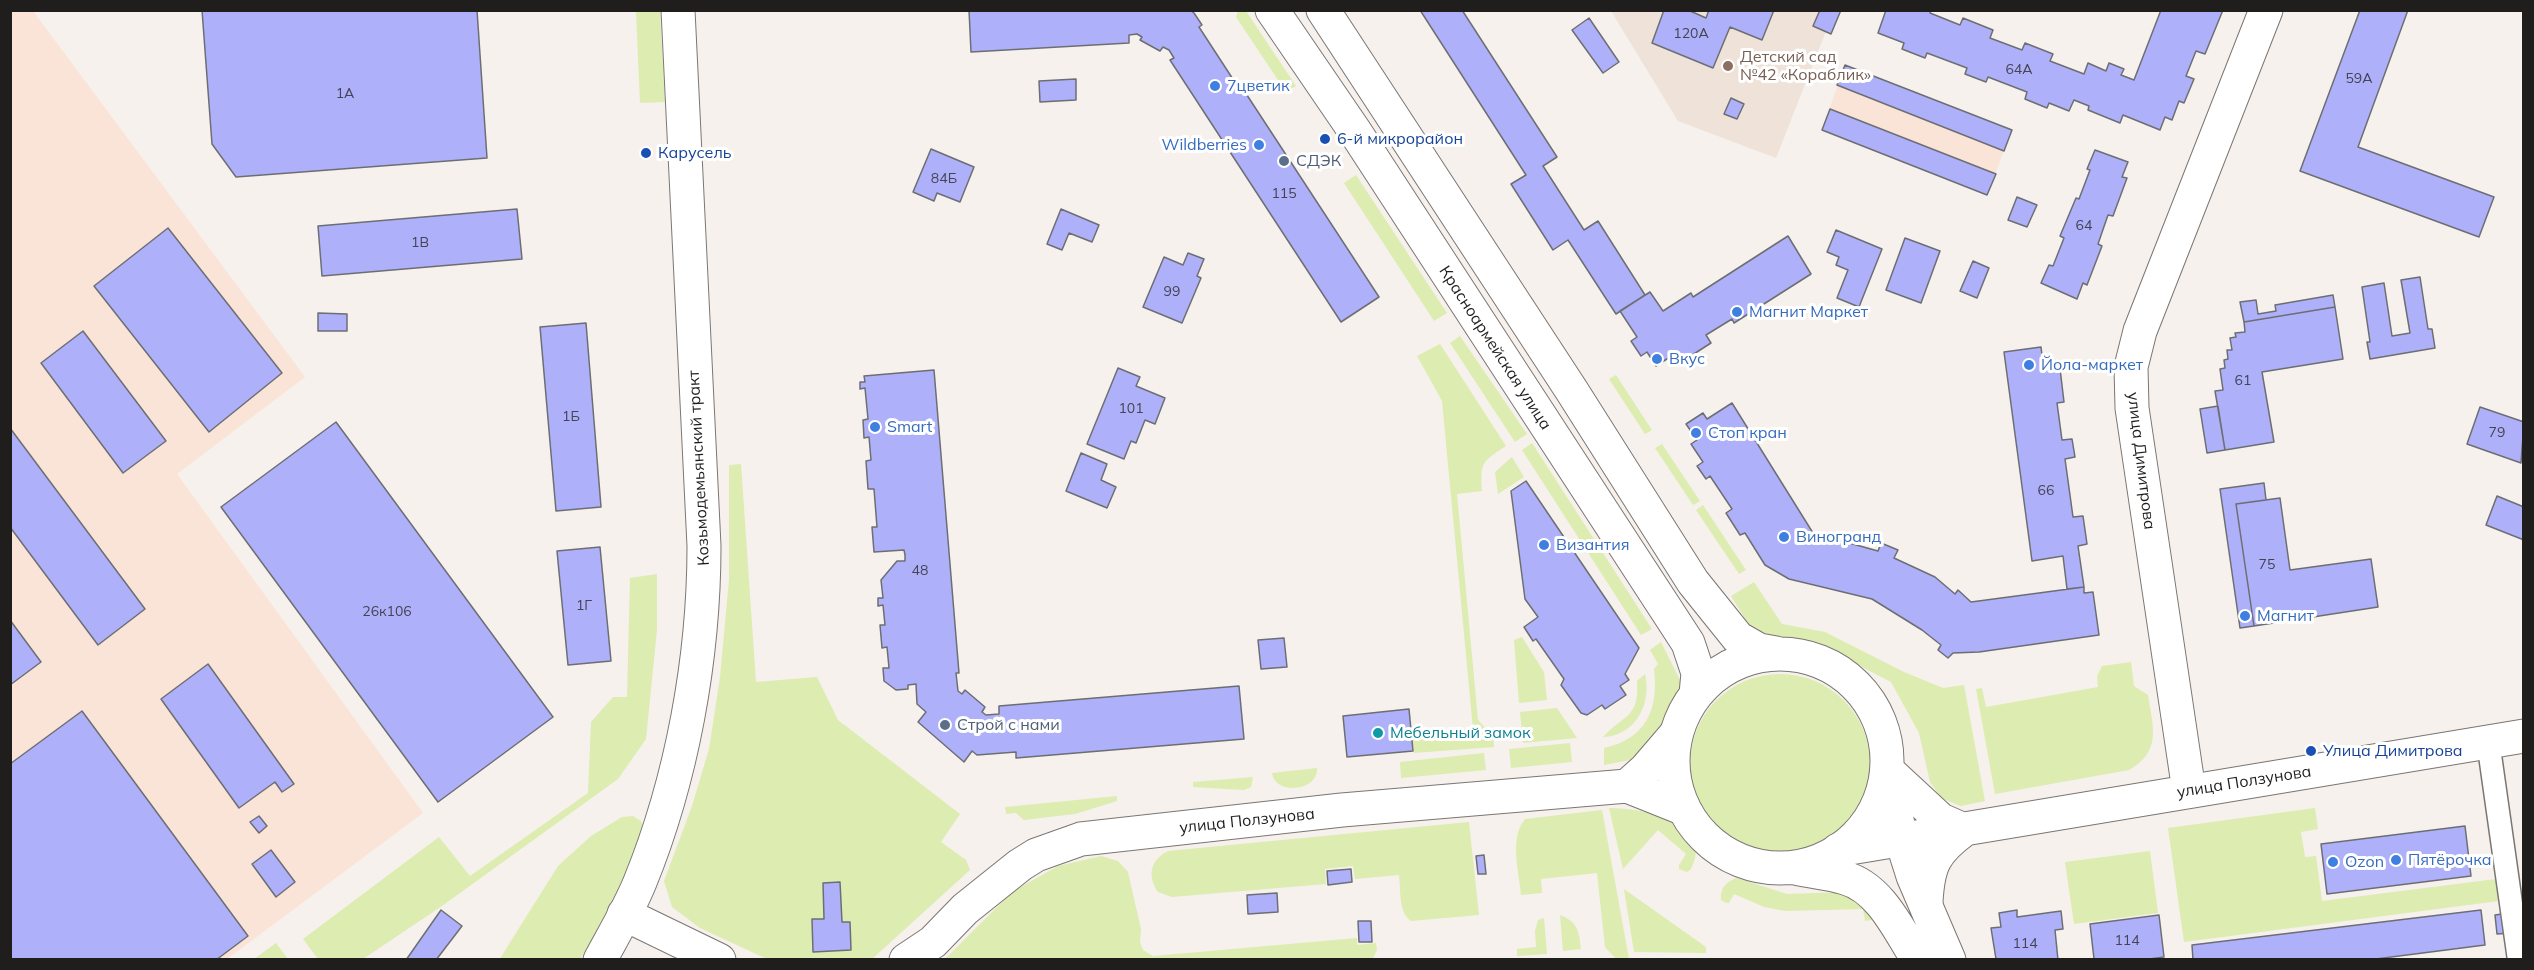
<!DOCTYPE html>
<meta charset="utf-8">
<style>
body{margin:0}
#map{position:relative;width:2534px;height:970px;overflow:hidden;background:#f6f1ec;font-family:Mulish,sans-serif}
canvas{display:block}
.frame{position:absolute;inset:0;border:12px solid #201e1c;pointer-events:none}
</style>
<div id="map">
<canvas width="2534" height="970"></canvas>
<div class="frame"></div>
</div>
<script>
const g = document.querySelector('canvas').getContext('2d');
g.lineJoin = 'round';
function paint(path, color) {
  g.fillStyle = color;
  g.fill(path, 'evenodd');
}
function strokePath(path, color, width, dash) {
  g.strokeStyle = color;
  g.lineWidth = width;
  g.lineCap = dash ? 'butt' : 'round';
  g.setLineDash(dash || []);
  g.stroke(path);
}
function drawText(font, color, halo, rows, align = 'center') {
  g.font = font + ' Mulish,sans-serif';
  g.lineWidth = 6;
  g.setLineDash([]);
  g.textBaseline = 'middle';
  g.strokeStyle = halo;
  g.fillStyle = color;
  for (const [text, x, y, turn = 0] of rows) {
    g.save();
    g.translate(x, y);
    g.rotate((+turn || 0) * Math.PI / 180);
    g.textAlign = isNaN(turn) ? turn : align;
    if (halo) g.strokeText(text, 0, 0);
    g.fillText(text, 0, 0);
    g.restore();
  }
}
paint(new Path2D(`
 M1611,11H1834L1776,158L1678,121Z`), '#efe2d9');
paint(new Path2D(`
 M10,11H33L305,377L177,474L423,813L227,959H11Z
 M1845,65L2012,130L1987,195L1822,130Z`), '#fae3d7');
paint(new Path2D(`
 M636,11H660L665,102L640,103Z
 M1238,11H1246L1296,86L1286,92L1236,17Z
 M1356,175L1447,313L1434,321L1344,183Z
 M1460,336L1527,434L1515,442L1450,343Z
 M1440,344L1506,446C1482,462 1480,462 1482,491L1457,494L1478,720L1493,736L1494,747L1414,753L1412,734L1473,729L1442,401L1417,356Z
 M1616,375L1652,430L1645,434L1609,379Z
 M1532,443L1652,629L1641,635L1522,450Z
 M1662,444L1700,501L1693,505L1655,448Z
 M1512,457L1524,477L1498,494L1495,472Z
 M741,464L756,682L817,677L838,720L960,814L941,842L966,860L970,870L871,960L767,959L700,928L672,907L664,881L692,806L709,749L720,677L729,580V465Z
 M1703,505L1746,570L1739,574L1696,510Z
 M657,574V630L646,739L618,779L442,906L363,959H318L303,939L439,837L470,876L588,793L591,722L613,697H627L630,578Z
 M1754,582L1782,624L1825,632L1904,672L1943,688L1964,685L1985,801L1961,806L1941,798L1930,782L1919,733L1891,682L1852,662L1818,649L1783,644L1752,630L1731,596Z
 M1522,637L1544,672L1547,700L1519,703L1514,640Z
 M1661,642L1682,684L1680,706L1673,722L1643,755L1630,760L1604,765V748C1646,739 1659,709 1654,669L1658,664L1650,650Z
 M2131,662L2134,686L2148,695C2153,728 2162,751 2129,770L1995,794L1976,689L1982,688L1986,707L2098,687L2097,676L2102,666Z
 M1645,674C1652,703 1636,736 1603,737C1623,715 1640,718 1637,681Z
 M1690 764a90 90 0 1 1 180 0a90 90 0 1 1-180 0Z
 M1557,708L1577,738L1523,743L1520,712Z
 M1570,743L1572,762L1511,768L1509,749Z
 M1484,753L1486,770L1401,778L1400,762Z
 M1317,768C1319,791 1275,796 1272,773Z
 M1253,777L1251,787L1244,790L1193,787V782Z
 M1117,796V801L1075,814L1024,820L1016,813L1006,814L1005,807Z
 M1609,808C1641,808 1716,821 1691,869L1687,872L1679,869V865L1686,854L1658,830L1623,869Z
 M2315,808L2318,829L2301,832L2305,857L2316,856L2322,901L2496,879L2499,901L2184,942L2168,828Z
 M1602,810L1629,959H1616L1605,947L1597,873L1541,879L1542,893L1521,895C1519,871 1509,838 1525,819Z
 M633,816L641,821L644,830L608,914L580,959L499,960L558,866L591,836L622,817Z
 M1469,822L1479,915L1411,921C1398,912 1401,890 1399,875L1355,879L1353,866L1325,869L1326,884L1172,897L1158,892C1147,876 1150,860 1168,851Z
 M2150,851L2158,913L2074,924L2065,862Z
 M1101,856L1118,861L1128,872L1141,929L1140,942L1143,950L1153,956L1357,938V945L1376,943L1377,950L1372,960H944L1012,892L1058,866Z
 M1737,878L1787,894L1845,892L1890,917L1865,921L1863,909L1785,911L1764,907L1734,894L1729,903H1726L1721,900C1720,887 1726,882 1737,878Z
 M1624,889L1706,947V953L1634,952Z
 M1560,915C1578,922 1579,931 1581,949L1563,951Z
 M1544,918L1547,954L1517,956V949L1536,947L1535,931L1538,920Z
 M276,943L288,959H254Z`), '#ddecb0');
const building = new Path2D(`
 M202,10H477L487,158L236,177L212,144Z
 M969,10H1190L1194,13L1202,25L1199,27L1240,90L1243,89L1379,297L1341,322L1170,60L1174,58L1169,50L1163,47L1160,51L1140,40L1142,37L1137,34L1129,35V43L971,52Z
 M1420,10H1462L1557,157L1543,166L1584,230L1598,221L1645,295L1616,314L1568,240L1553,250L1511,184L1526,175Z
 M1664,10H1688L1706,18L1709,10H1774L1762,40L1730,27L1713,68L1652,43Z
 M1820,10H1841L1831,34L1813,26Z
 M1886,10H1931L1930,13L1960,25L1963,18L1993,30L1990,38L2022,50L2025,43L2053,54L2050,61L2084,74L2088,63L2106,71L2109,63L2124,69L2121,75L2134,80L2161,10H2223L2205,54L2196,51L2186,76L2194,79L2184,103L2179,101L2172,120L2165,117L2160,130L2123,115L2120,123L2088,110L2089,106L2074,100L2069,111L2049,103L2047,108L2025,99L2027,92L1988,77L1986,82L1965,74L1967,68L1927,53L1925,58L1902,49L1904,43L1878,33Z
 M2360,10H2408L2358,147L2494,197L2479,237L2300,171Z
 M1589,18L1619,62L1603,73L1572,30Z
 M1845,65L2012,130L2004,151L1837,85Z
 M1076,79V100L1040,102L1039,81Z
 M1731,98L1744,104L1737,119L1724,114Z
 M1830,109L1996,174L1987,195L1822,130Z
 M931,149L974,167L960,202L937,193L934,201L913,192Z
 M2095,150L2128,162L2122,177L2127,178L2113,216L2108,215L2098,244L2102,246L2087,285L2083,283L2077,299L2041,283L2049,265L2053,266L2064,238L2060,236L2076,198L2079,199L2090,170L2087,169Z
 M2017,197L2037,205L2027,227L2008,220Z
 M517,209L522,259L322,276L318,226Z
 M1061,209L1099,225L1092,242L1069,233L1062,250L1047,244Z
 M168,228L282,373L209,432L94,286Z
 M1836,230L1882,249L1859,307L1837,298L1848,270L1836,265L1839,257L1827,252Z
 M1788,236L1811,274L1734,323L1732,319L1706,335L1711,343L1675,366L1670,357L1656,366L1647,352L1641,356L1631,341L1637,337L1620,311L1650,292L1663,311L1691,293L1693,297Z
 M1905,238L1940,251L1921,303L1886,290Z
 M1188,253L1204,259L1197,276L1201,278L1182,323L1143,307L1164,257L1183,265Z
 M1973,261L1989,268L1977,298L1960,291Z
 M2420,277L2428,329H2432L2435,348L2370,359L2367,342H2370L2362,287L2384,283L2392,336L2410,333L2401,280Z
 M2333,295L2335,307L2244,322L2240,302L2256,300L2258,314L2276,311L2275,305Z
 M2335,307L2343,359L2262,372L2274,442L2225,450L2215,391L2223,390L2220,369L2225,368L2224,360L2228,359L2227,350H2232L2230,338L2236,337L2235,333L2245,332L2244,322Z
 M318,313L347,314V331H318Z
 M586,323L601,507L556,511L540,327Z
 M83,331L166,441L123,473L41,363Z
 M2041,347L2043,363L2059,360L2064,402L2057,403L2062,440L2072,439L2075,457L2065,459L2073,517L2083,516L2087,544L2078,546L2084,587L2067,589L2063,556L2032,561L2004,352Z
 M1118,368L1140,377L1136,386L1165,398L1155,424L1145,420L1136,443L1131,441L1124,459L1087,444Z
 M934,370L959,673H956L958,691L962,694L965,690L985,707L982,712L986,715L999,714V706L1239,686L1244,739L1016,758V752L977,755L972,751L964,762L918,722L926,712L917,704L916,684L908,685V689L896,690L884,681L883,668H889L887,647L882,648L880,625H885L883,605L878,606V598H883L881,580L897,561H905V555L904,550L874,552L872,527H877L874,489H868L866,461L871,460L869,437L864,438L863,420L868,419L865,388L860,389V382H865L864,376Z
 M1732,403L1813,533L1878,551L1881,543L1898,550L1894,558L1935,577L1955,594L1958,590L1971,602L2084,587V593L2093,592L2099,635L1979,652L1953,653L1948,658L1938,650L1941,645L1922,630L1872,599L1789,579L1765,565L1745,533L1740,535L1726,513L1732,509L1710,476L1706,479L1697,466L1703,462L1691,444L1697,440L1686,424L1703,413L1707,419Z
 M2218,406L2225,450L2207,453L2200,409Z
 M2480,407L2524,422L2521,463L2467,444Z
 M336,422L553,717L438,802L221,507Z
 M10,428L145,609L98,645L10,527Z
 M1081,453L1107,464L1101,480L1116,487L1107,508L1066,491Z
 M1526,481L1639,648L1625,674L1629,680L1620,686L1626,695L1605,709L1602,705L1587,715L1581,713L1561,685L1564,679L1536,639L1533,641L1524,627L1538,617L1525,599L1511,491Z
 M2264,483L2266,500L2236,504L2254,626L2240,628L2220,489Z
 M2497,496L2524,507V540L2486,525Z
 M2280,498L2290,570L2371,559L2378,607L2254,626L2236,504Z
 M600,547L611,661L568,665L557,551Z
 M10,620L41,662L10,685Z
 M1284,638L1287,667L1261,669L1258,640Z
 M208,664L294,784L282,792L275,782L239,808L161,699Z
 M1409,709L1413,751L1347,757L1343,716Z
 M82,711L248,936L216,960H10V764Z
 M259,816L267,826L259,833L250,822Z
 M2465,826L2471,876L2327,894L2321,844Z
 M271,850L295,882L276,897L252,864Z
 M1484,855L1486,874H1478L1476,856Z
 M1351,869L1352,882L1328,885L1327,871Z
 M840,882L842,922H850L851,950L813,952L812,919H824L823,883Z
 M1277,893L1278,912L1248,914L1247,895Z
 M441,910L462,926L436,960H406Z
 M2017,910V917L2061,911L2063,929L2055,930L2058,960L1996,959L1991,928L2001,927L1999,913Z
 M2481,910L2485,945L2368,960H2193L2192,945Z
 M2509,913L2511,933L2497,934L2495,915Z
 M2159,915L2164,957L2142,960H2090L2094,959L2090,924Z
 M1358,921H1371L1372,942H1359Z`);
paint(building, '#aeb1f9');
strokePath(building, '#6d6e73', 1.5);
const street = new Path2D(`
 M2488,741L2519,960`);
const secondary = new Path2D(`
 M1887,770L1941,820L1964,830
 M1627,786L1646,769L1676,734
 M2189,791L2132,408L2131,367L2140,331L2266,10
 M1838,850L2524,736
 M1926,902C1928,865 1934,852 1964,830
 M624,914L719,960
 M906,960L933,942L965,909L1020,865L1036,855L1081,839L1342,810L1627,786L1682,808`);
const primary = new Path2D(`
 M1272,10L1354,130L1688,643L1698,673L1696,694
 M1323,10L1572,391L1693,582L1738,638L1759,650L1776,653
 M1673 761a107 107 0 1 1 214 0a107 107 0 1 1-214 0Z
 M1887,774L1901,838L1913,876L1949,960
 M1795,868C1812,872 1830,873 1845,878C1881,888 1899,931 1918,960
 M600,960C614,934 629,909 640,882C682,779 704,658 704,546L678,10`);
strokePath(street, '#7b7673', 25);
strokePath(secondary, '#7b7673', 35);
strokePath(primary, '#7b7673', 35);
strokePath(street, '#fff', 22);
strokePath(secondary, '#fff', 33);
strokePath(primary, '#fff', 33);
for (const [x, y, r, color] of [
 [1728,66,6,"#8d6e63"],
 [1215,86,6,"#3f7fe0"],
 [1325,139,6,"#1a4fb4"],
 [1259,145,6,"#3f7fe0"],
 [646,153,6,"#1a4fb4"],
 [1284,161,6,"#5c6f8a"],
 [1737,312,6,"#3f7fe0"],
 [1657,359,6,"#3f7fe0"],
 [2029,365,6,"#3f7fe0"],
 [875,427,6,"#3f7fe0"],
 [1696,433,6,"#3f7fe0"],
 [1784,537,6,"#3f7fe0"],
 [1544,545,6,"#3f7fe0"],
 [2245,616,6,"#3f7fe0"],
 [945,725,6,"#5c6f8a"],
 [1378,733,6,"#0f9aa8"],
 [2311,751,6,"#1a4fb4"],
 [2396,860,6,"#3f7fe0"],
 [2333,862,6,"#3f7fe0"]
]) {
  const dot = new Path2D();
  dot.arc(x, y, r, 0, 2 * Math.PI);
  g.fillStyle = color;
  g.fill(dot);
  strokePath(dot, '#fff', 2);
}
drawText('14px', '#444353', null, [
 ["120А",1691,34],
 ["64А",2019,70],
 ["59А",2359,79],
 ["1А",345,94],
 ["84Б",944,179],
 ["115",1284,194],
 ["64",2084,226],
 ["1В",420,243],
 ["99",1172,292],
 ["61",2243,381],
 ["101",1131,409],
 ["1Б",571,417],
 ["79",2497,433],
 ["66",2046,491],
 ["75",2267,565],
 ["48",920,571],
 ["1Г",584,606],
 ["26к106",387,612],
 ["114",2127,941],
 ["114",2025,944]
]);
drawText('16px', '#785e54', '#fff', [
 ["Детский сад",1740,57],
 ["№42 «Кораблик»",1740,75]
], 'left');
drawText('16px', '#366cbe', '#fff', [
 ["7цветик",1227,86],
 ["Wildberries",1247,145,"right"],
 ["Магнит Маркет",1749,312],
 ["Вкус",1669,359],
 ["Йола-маркет",2041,365],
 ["Smart",887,427],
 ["Стоп кран",1708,433],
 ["Виногранд",1796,537],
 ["Византия",1556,545],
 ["Магнит",2257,616],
 ["Пятёрочка",2408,860],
 ["Ozon",2345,862]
], 'left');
drawText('16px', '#164399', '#fff', [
 ["6-й микрорайон",1337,139],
 ["Карусель",658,153],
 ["Улица Димитрова",2323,751]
], 'left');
drawText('16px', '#4e5e75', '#fff', [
 ["СДЭК",1296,161],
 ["Строй с нами",957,725]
], 'left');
drawText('16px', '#201e1c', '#fff', [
 ["Красноармейская улица",1495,348,57],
 ["улица Димитрова",2141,461,83],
 ["Козьмодемьянский тракт",699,468,-93],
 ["улица Ползунова",2244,782,-9],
 ["улица Ползунова",1247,821,-6]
]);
drawText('16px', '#0d838f', '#fff', [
 ["Мебельный замок",1390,733]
], 'left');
</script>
